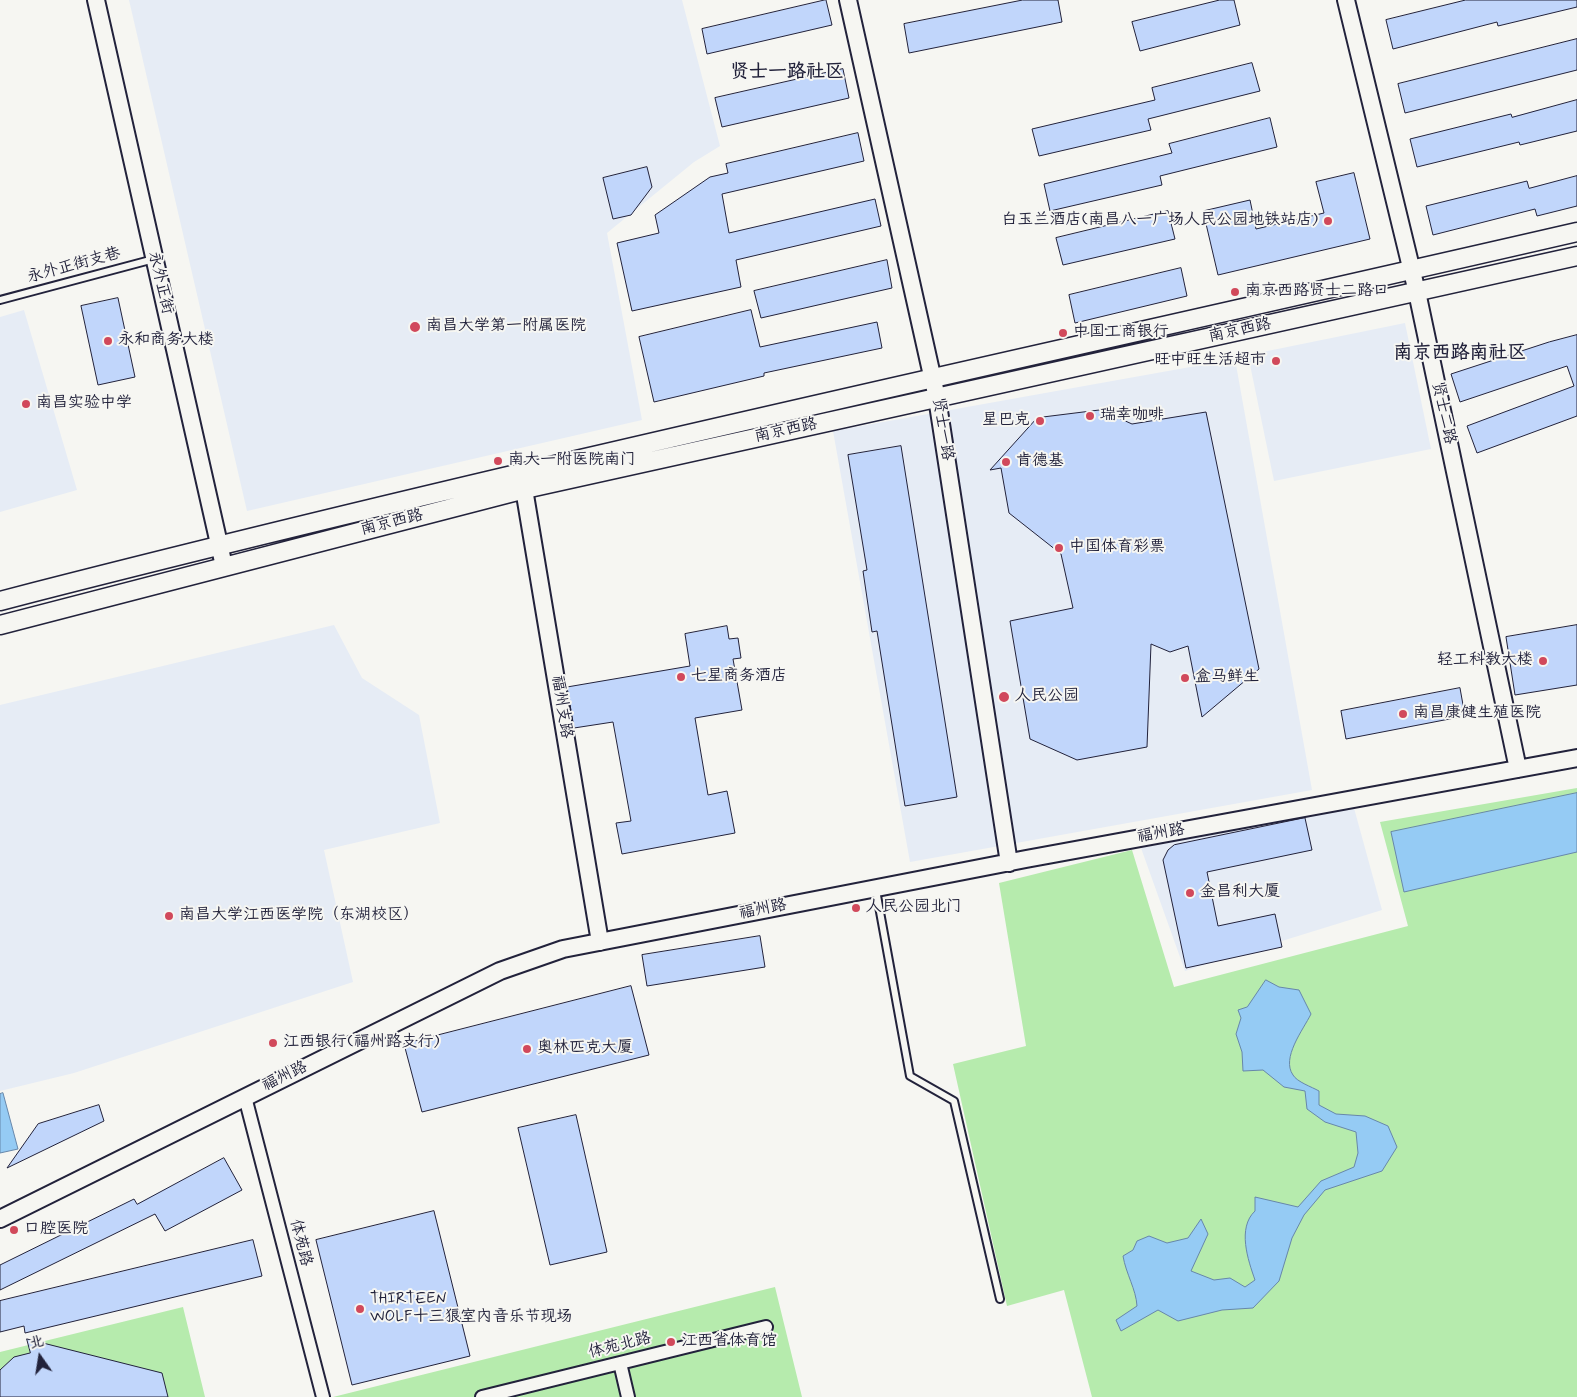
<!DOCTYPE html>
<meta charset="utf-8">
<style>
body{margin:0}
#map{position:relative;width:1577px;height:1397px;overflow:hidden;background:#f6f6f2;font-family:Mynerve,"LXGW WenKai TC",sans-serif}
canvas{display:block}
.north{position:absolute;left:15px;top:1332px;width:50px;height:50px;-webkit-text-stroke:4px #f6f6f2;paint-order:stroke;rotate:347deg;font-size:14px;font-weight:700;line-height:20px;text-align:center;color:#22223b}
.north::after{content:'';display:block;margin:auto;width:18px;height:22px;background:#22223b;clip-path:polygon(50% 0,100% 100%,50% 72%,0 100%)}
</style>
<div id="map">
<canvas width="1577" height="1397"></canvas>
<div class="north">北</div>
</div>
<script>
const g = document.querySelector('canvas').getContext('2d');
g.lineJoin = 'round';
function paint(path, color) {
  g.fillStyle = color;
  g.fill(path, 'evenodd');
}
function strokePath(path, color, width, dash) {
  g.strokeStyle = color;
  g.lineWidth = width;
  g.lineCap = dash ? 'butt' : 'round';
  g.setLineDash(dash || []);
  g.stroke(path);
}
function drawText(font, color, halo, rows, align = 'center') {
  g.font = font + ' Mynerve,"LXGW WenKai TC",sans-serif';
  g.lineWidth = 4;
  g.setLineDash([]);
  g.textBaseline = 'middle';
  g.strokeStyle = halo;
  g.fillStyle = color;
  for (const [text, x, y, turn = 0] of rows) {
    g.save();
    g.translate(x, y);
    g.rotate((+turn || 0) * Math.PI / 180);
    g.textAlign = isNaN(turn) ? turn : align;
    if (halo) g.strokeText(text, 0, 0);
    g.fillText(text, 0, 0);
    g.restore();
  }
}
paint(new Path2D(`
 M129,0H682L720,146L694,162L607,233L642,420L247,511Z
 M24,310L77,490L0,512V317Z
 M1405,323L1431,449L1274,481L1248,355Z
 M1235,359L1312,790L910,862L833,431Z
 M334,625L362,678L419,715L440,823L324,850L353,982L74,1073L0,1091V705Z
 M1354,808L1382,910L1185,971L1141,848Z`), '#e6ecf5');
paint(new Path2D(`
 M1577,788V1397H1092L1064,1290L1007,1306L953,1064L1026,1046L999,883L1132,850L1174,987L1408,926L1380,822Z
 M775,1287L802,1397H333Z
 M183,1307L205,1397H0V1352Z`), '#b6ebad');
const water = new Path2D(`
 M1577,793V852L1404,892L1391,832Z
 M1266,980L1279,987L1299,990L1311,1014C1303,1030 1281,1058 1293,1075C1297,1082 1312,1087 1319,1091V1105L1336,1114L1365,1116L1388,1126L1397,1147L1382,1171L1325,1190L1304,1215L1292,1238L1279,1281L1253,1308L1222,1310L1178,1321L1158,1310L1121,1331L1116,1320L1137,1306C1136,1289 1126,1274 1123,1256L1133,1250L1137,1241L1149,1236L1167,1243L1188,1238L1201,1219L1208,1234L1191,1271L1214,1280L1230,1278L1245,1287L1255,1280C1248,1260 1237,1228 1255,1211V1197L1298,1207L1321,1181L1354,1167L1358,1153L1356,1132L1325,1122L1307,1109L1305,1091L1284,1087L1263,1070L1243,1071L1242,1052L1236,1034L1241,1018L1238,1010L1247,1007Z
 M3,1093L18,1149L0,1153V1094Z`);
paint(water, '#95cbf4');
strokePath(water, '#6787aa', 1);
const building = new Path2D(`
 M826,0L832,25L707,54L702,29Z
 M1023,0H1058L1062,22L909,53L904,24Z
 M1220,0H1234L1240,25L1140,51L1132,22Z
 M1466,0H1577V7L1498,26L1497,22L1393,49L1386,20Z
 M1577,39V70L1405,113L1398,84Z
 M1252,63L1260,91L1148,119L1151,130L1039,156L1032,129L1155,100L1152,88Z
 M843,69L849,98L722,127L715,98Z
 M1577,100V131L1520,145L1519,142L1417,167L1410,139L1511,114L1512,117Z
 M1270,118L1277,147L1160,176L1162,185L1050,211L1044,184L1172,153L1169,144Z
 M858,133L864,161L722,194L729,233L875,199L881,226L736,260L741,287L632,311L617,243L659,233L655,215L710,177L728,173L726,164Z
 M647,167L652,187L631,215L613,219L603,178Z
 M1354,173L1370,239L1218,275L1203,211L1250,200L1256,229L1324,213L1316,182Z
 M1577,176V206L1537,216L1535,209L1433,235L1426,206L1527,181L1529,188Z
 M1168,211L1175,239L1063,265L1056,238Z
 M887,260L892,288L761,318L754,291Z
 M1181,268L1187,296L1075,323L1069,295Z
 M118,298L135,377L98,385L81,306Z
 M751,310L760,347L877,322L882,348L764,373V376L654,402L639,337Z
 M1577,335V416L1477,453L1467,426L1574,386L1567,366L1460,402L1451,374L1549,342Z
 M1101,410L1132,424L1206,412L1259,669L1202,717L1188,646L1170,652L1151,644L1147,747L1077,760L1030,739L1010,621L1073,608L1061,554L1009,513L1001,468L990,470L1037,418Z
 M901,446L957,797L905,806L877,631L872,632L863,571L867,570L848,455Z
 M1577,625V685L1515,695L1506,637Z
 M727,626L729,639L738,638L741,658L733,659L742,710L695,718L708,795L727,791L735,833L622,854L616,823L631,821L613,722L574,728L567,687L690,666L685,634Z
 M1460,688L1465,716L1346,739L1341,711Z
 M1305,818L1312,850L1207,872L1218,926L1275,914L1282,947L1186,968L1163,860L1168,850L1174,845Z
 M760,936L765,967L647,986L642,955Z
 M631,986L649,1055L422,1112L404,1044Z
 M99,1105L104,1121L7,1168L38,1124Z
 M576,1115L607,1252L550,1265L518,1128Z
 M224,1158L242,1190L165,1231L155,1214L0,1290V1265L134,1199L137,1204Z
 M434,1211L470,1356L352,1385L316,1240Z
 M253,1240L262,1276L25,1333L24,1326L0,1332V1301Z
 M27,1339L162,1373L168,1397H0V1370L14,1357L30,1353Z`);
paint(building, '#c1d6fb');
strokePath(building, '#22223b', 1);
const service = new Path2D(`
 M0,300L154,259
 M876,890L910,1076L954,1101L1000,1299`);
const minor = new Path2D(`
 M245,1097L323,1397
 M620,1363L628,1397
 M482,1397L766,1327`);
const tertiary = new Path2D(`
 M96,0L224,566
 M848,0L937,398L1009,863
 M1346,0L1417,292L1518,769
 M522,477L600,942
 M0,1219L500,971L563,949L1026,859L1577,758`);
const secondary = new Path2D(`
 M0,601C523,466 1051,353 1577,232
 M0,625L525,489L1577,256`);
strokePath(service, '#22223b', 10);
strokePath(minor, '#22223b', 16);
strokePath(tertiary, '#22223b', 20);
strokePath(secondary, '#22223b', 21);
strokePath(service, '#f6f6f2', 6);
strokePath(minor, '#f6f6f2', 12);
strokePath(tertiary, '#f6f6f2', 16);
strokePath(secondary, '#f6f6f2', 18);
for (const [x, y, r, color] of [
 [1328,221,5,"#d1495b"],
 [1235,292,5,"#d1495b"],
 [415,327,6,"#d1495b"],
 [1063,333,5,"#d1495b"],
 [108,341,5,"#d1495b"],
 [1276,361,5,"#d1495b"],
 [26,404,5,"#d1495b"],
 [1090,416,5,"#d1495b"],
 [1040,421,5,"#d1495b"],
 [498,461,5,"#d1495b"],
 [1006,462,5,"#d1495b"],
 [1059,548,5,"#d1495b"],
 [1543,661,5,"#d1495b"],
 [681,677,5,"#d1495b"],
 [1185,678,5,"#d1495b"],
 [1004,697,6,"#d1495b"],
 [1403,714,5,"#d1495b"],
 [1190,893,5,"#d1495b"],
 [856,908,5,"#d1495b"],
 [169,916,5,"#d1495b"],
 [273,1043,5,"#d1495b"],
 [527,1049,5,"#d1495b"],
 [14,1230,5,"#d1495b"],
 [360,1309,5,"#d1495b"],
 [671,1342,5,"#d1495b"]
]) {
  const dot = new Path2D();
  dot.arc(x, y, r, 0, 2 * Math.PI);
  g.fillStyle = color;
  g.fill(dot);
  strokePath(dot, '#f6f6f2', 2);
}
drawText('16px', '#22223b', '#f6f6f2', [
 ["白玉兰酒店(南昌八一广场人民公园地铁站店)",1318,221,"right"],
 ["南京西路贤士二路口",1245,292],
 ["南昌大学第一附属医院",426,327],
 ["中国工商银行",1073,333],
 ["永和商务大楼",118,341],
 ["旺中旺生活超市",1266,361,"right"],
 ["南昌实验中学",36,404],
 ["瑞幸咖啡",1100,416],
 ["星巴克",1030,421,"right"],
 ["南大一附医院南门",508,461],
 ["肯德基",1016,462],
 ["中国体育彩票",1069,548],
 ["轻工科教大楼",1533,661,"right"],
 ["七星商务酒店",691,677],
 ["盒马鲜生",1195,678],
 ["人民公园",1015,697],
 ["南昌康健生殖医院",1413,714],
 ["金昌利大厦",1200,893],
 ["人民公园北门",866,908],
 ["南昌大学江西医学院（东湖校区）",179,916],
 ["江西银行(福州路支行)",283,1043],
 ["奥林匹克大厦",537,1049],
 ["口腔医院",24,1230],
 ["THIRTEEN",370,1300],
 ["WOLF十三狼室内音乐节现场",370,1318],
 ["江西省体育馆",681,1342]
], 'left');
drawText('16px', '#22223b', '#f6f6f2', [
 ["永外正街支巷",74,266,-15],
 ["永外正街",160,283,77],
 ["南京西路",1240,331,-12],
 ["贤士二路",1443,413,78],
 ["贤士一路",942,429,81],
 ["南京西路",786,431,-12],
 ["南京西路",392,523,-14],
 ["福州支路",561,707,81],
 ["福州路",1161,834,-10],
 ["福州路",763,910,-11],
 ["福州路",285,1077,-26],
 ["体苑路",300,1243,76],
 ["体苑北路",620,1346,-14]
]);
drawText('bold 19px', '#22223b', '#f6f6f2', [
 ["贤士一路社区",787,73],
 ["南京西路南社区",1460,354]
]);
</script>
